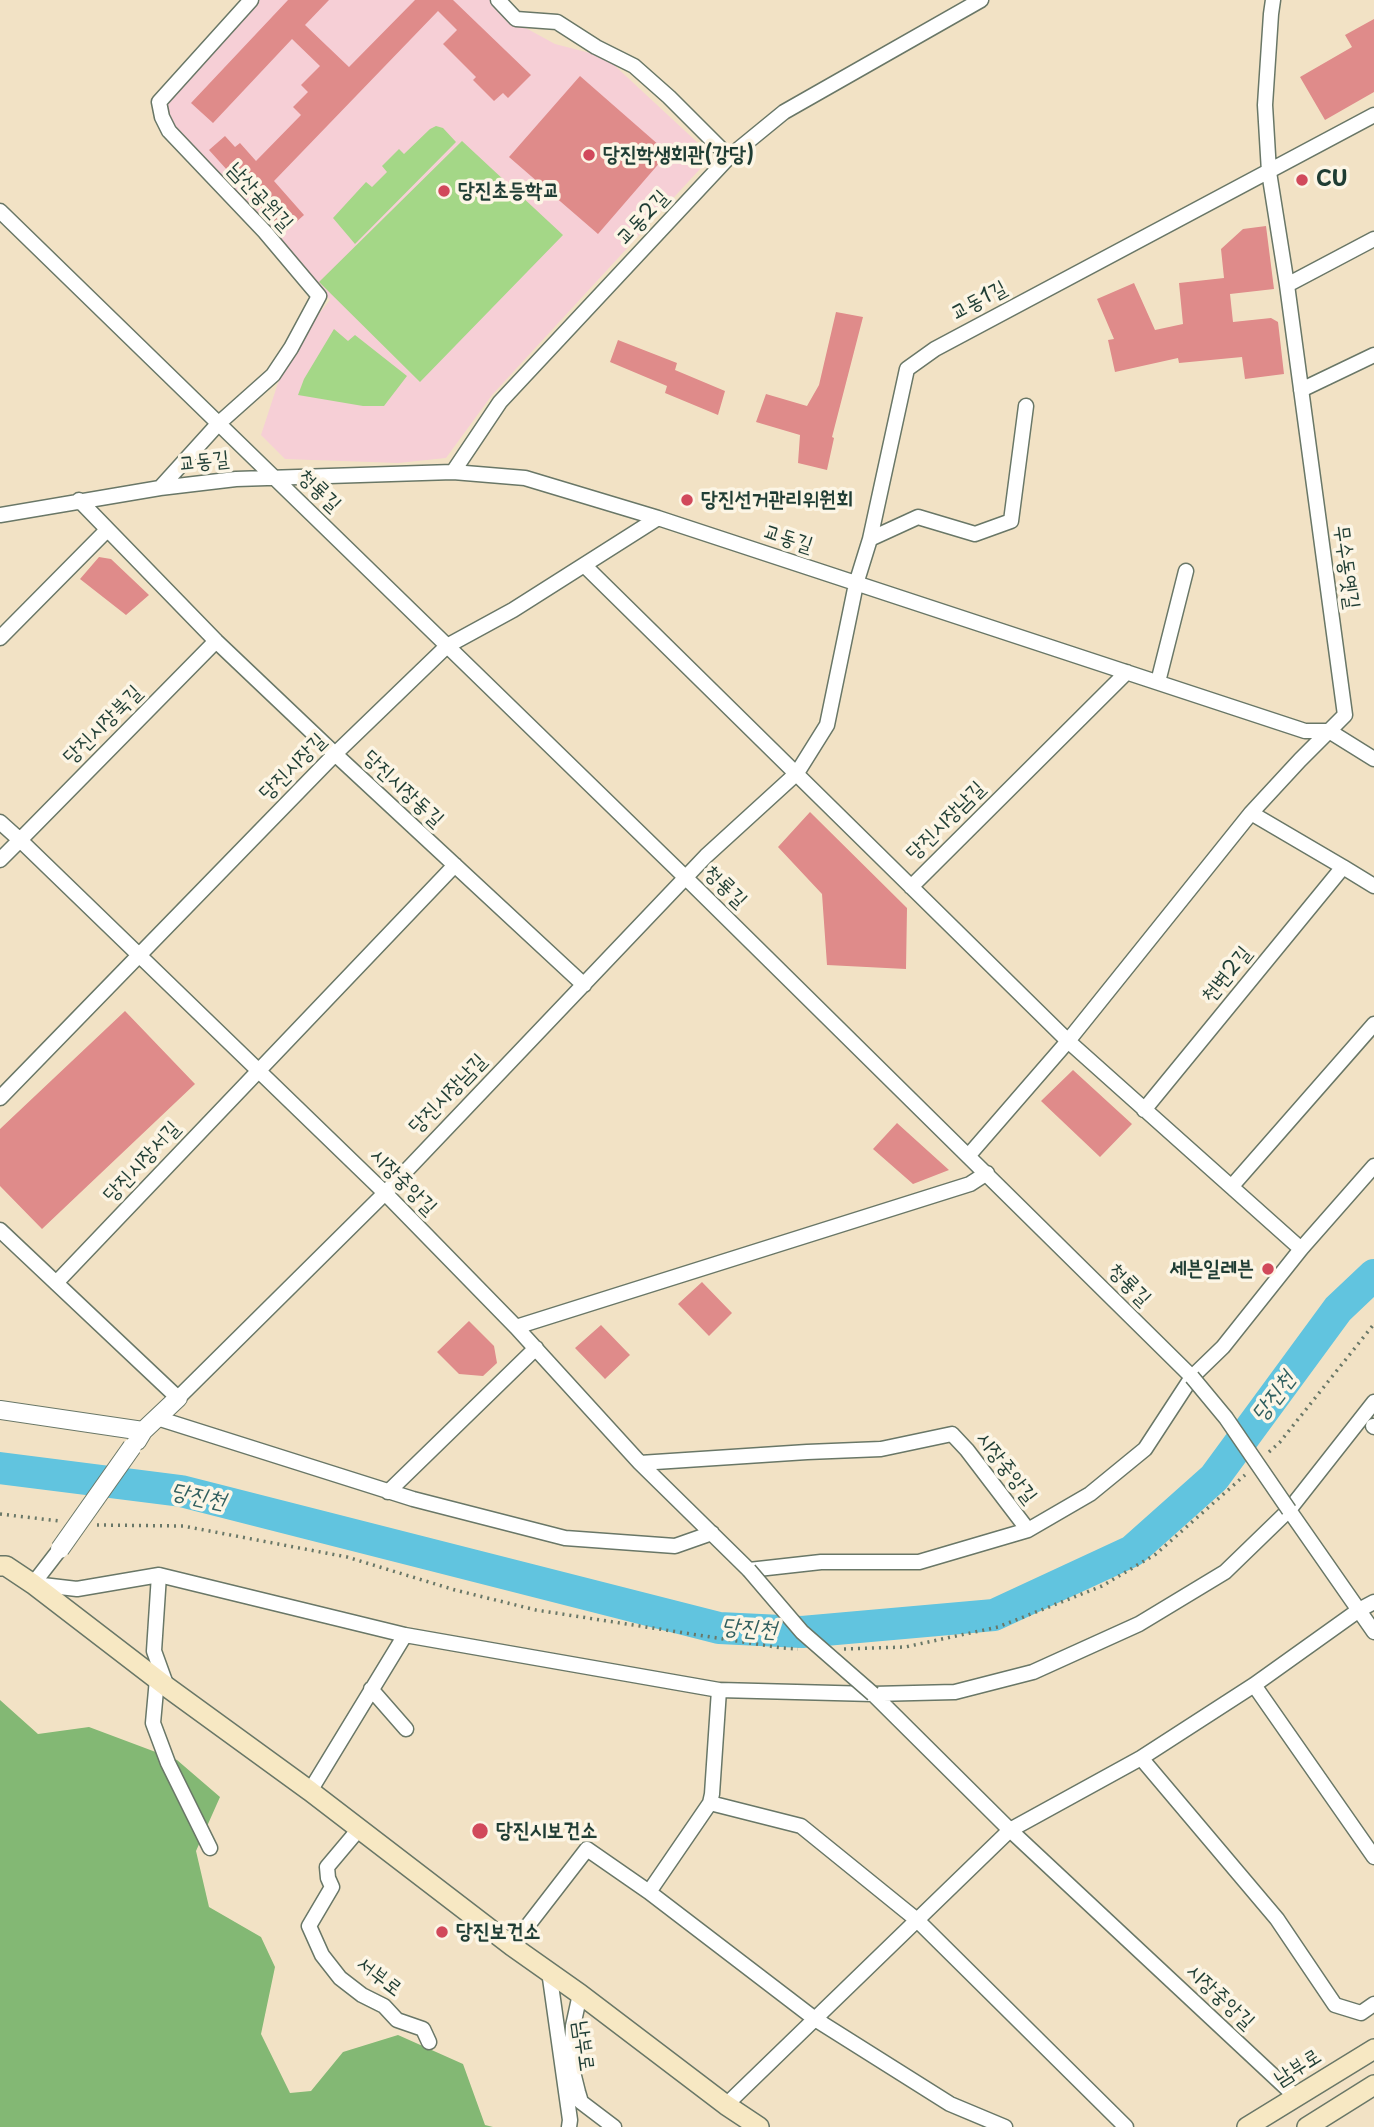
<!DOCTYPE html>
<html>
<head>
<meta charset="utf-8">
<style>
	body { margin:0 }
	canvas { display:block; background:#f2e2c5 }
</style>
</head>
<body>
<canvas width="1374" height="2127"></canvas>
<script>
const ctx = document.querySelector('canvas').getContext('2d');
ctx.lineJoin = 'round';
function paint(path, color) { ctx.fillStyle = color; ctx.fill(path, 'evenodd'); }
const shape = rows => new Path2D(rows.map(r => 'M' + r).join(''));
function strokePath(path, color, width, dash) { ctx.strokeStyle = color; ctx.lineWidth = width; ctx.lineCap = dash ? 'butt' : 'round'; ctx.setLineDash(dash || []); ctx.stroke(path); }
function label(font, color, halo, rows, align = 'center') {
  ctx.font = font + ' "Playpen Sans","Poor Story",sans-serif'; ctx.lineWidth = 7; ctx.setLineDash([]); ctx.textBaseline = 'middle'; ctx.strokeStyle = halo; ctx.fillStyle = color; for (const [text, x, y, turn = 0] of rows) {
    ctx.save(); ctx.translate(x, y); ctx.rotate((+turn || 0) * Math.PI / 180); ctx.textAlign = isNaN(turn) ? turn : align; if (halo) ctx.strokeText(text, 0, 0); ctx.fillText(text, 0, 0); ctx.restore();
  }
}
const built = shape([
	[260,0,492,0,513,21,555,44,594,54,613,64,712,156,492,395,446,458,398,463,285,459,261,435,278,383,318,315,330,300,310,279,305,267,272,231,260,214,174,128,166,115,167,106,171,97]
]);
const green = shape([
	[436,126,443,128,456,142,355,244,333,218,366,182,372,187,387,172,382,166,399,149,404,154,430,129],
	[462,141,563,235,420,382,319,282],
	[334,329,348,341,355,335,407,376,384,406,363,406,298,395,304,379]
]);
const forest = shape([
	[0,1700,38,1734,89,1727,177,1760,220,1797,196,1851,209,1907,261,1937,275,1967,261,2034,290,2093,311,2091,343,2052,398,2035,463,2064,485,2125,493,2127,0,2127]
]);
const river = shape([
	[0,1468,181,1491,719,1628,802,1632,994,1615,1132,1551,1214,1478,1338,1309,1374,1275]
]);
const building = shape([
	[288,0,329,0,305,25,349,67,415,0,453,0,531,75,508,98,503,93,494,101,473,80,476,77,443,44,457,30,438,11,274,181,304,215,284,233,209,150,225,136,235,147,240,143,256,161,301,115,293,107,308,92,301,85,320,66,292,39,213,123,191,103],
	[1374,19,1374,92,1325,120,1300,77,1352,47,1345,35],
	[580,76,668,153,598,234,509,157],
	[1266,226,1274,289,1230,294,1233,322,1271,318,1278,322,1284,374,1245,379,1242,357,1179,363,1178,358,1115,372,1108,340,1114,339,1097,299,1134,283,1155,330,1183,324,1179,283,1224,278,1221,249,1243,229],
	[836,312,863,317,832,437,834,438,827,470,798,463,800,435,756,422,766,394,807,406,819,385],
	[618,340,677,363,675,370,725,391,718,415,665,393,667,386,610,362],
	[99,557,111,559,149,595,126,615,80,579],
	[810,812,907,908,906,969,827,965,822,894,778,847],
	[125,1011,195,1084,42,1229,0,1186,0,1129],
	[1073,1070,1132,1124,1100,1157,1041,1101],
	[897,1123,949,1170,913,1184,873,1149],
	[702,1282,732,1313,709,1336,678,1304],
	[469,1321,494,1346,497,1363,483,1376,459,1374,437,1352],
	[601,1325,630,1355,605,1379,575,1348]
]);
const path = shape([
	[1269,1452,1280,1442,1374,1324],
	[0,1514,59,1521],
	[97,1525,183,1526,347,1557,455,1590,536,1610,782,1648,798,1649],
	[844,1649,905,1647,998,1627,1102,1586,1156,1554,1245,1475]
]);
const minor = shape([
	[498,0,516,19,557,22,596,47,634,66,669,97,729,157],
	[0,211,686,878,1192,1377],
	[1287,285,1374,239],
	[1301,390,1374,355],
	[453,472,500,402,729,157,784,112,981,0],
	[160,488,218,424,273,375,291,348,319,296,265,232,169,131,162,117,159,102,251,0],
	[79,500,216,641,335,754,584,985],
	[0,515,160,488,236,479,453,472,525,478,658,518,1305,731,1329,731,1374,759],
	[870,539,918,517,975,534,1011,521,1026,406],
	[585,566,1068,1041,1301,1249],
	[0,638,107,530],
	[216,641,20,840,385,1193,516,1327],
	[1158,682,1186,571],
	[0,822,20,840,0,860],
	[1343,867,1374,886],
	[911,887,1127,672],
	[0,1098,335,754,447,646,513,610,658,518],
	[1144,1110,1343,867,1251,813],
	[969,1155,1068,1041,1251,813,1300,760,1345,715,1287,285,1269,172,1265,105,1271,14,1273,0],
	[1232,1186,1374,1024],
	[0,1230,178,1398,385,1193,706,856,797,773,827,725,856,584,870,539,907,369,935,349,1374,115],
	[56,1283,455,865],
	[157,1418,413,1499,565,1538,675,1546,712,1533],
	[1373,1426,1374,1427],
	[640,1463,516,1327,970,1184,987,1173],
	[388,1492,536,1348],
	[1289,1510,1374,1632],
	[1028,1530,967,1450,952,1434,881,1449,807,1452,640,1463,749,1570,821,1562,919,1562,1028,1530,1090,1494,1145,1449,1192,1377,1223,1347,1301,1249,1374,1166],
	[159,1575,405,1635],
	[33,1584,60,1549],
	[34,1584,77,1589,159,1575,154,1651,167,1687],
	[157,1679,153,1723,168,1763,210,1848],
	[1254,1685,1374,1857],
	[371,1689,406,1729],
	[719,1690,873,1694,1010,1830,1296,2097],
	[873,1694,955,1692,1033,1672,1139,1624,1225,1572,1289,1510,1374,1402],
	[1141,1758,1277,1919,1335,2005,1361,2013,1374,2004],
	[310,1791,405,1635,719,1690,712,1794,710,1803,649,1892,587,1849,512,1946],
	[710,1803,801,1826,917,1920,1126,2127],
	[359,1829,327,1867,328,1878,332,1887,309,1926,322,1955,340,1978,362,1995,384,2006,397,2020,423,2029,429,2042],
	[649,1892,815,2019,950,2104,1005,2127],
	[549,1971,570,2120,569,2127],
	[580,1994,573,2026,571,2064,578,2092,581,2102,614,2127],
	[726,2105,1010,1830,1141,1758,1254,1685,1359,1610,1374,1602]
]);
const tertiary = shape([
	[0,1410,143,1431],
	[137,1441,143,1431,178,1398]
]);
const secondary = shape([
	[0,1566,6,1566,33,1584,167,1687,310,1791,512,1946,580,1994,726,2105,759,2127],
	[1247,2127,1374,2049],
	[1307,2127,1374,2085]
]);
const minorBridge = shape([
	[1192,1377,1226,1418,1289,1510],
	[749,1570,802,1632,873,1694]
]);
const tertiaryBridge = shape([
	[60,1549,132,1447]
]);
const markers = [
	[589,155,7,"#d1495b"],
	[1302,180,7,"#d1495b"],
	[444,191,7,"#d1495b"],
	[687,500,7,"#d1495b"],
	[1268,1269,7,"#d1495b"],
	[480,1831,9,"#d1495b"],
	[442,1932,7,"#d1495b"]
];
const poiNames = [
	["당진학생회관(강당)",603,155],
	["CU",1316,180],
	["당진초등학교",458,191],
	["당진선거관리위원회",701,500],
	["세븐일레븐",1254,1269,"right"],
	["당진시보건소",496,1831],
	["당진보건소",456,1932]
];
const streetNames = [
	["남산공원길",260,197,47],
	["교동2길",643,218,-47],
	["교동1길",979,301,-28],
	["교동길",204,462,-6],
	["청룡길",319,491,44],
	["교동길",788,539,18],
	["무수동옛길",1346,567,82],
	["당진시장북길",103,725,-45],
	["당진시장길",293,767,-45],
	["당진시장동길",403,789,43],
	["당진시장남길",946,821,-45],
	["청룡길",725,887,44],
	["천변2길",1227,975,-51],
	["당진시장남길",448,1094,-46],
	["당진시장서길",142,1162,-47],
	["시장중앙길",403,1182,45],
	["청룡길",1129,1285,45],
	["시장중앙길",1006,1468,52],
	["서부로",379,1977,37],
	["시장중앙길",1220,1997,43],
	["남부로",583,2046,82],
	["남부로",1298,2068,-32]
];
const waterNames = [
	["당진천",1274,1397,-53],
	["당진천",198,1497,12],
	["당진천",749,1629,4]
];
paint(built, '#f6cfd6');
paint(green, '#a4d787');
paint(forest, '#83b874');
strokePath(river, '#61c4df', 32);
paint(building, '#df8b8a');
strokePath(minor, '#697767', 17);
strokePath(tertiary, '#697767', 20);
strokePath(secondary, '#697767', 22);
strokePath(path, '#697767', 3.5, [2, 5]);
strokePath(minor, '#fff', 14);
strokePath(tertiary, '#fff', 18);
strokePath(secondary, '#f7e8c3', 19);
strokePath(minorBridge, '#697767', 17, []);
strokePath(tertiaryBridge, '#697767', 20, []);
strokePath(minorBridge, '#fff', 14);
strokePath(tertiaryBridge, '#fff', 18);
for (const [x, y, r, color] of markers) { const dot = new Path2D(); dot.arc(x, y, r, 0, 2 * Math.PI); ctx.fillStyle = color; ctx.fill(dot); strokePath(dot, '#fcf5e5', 2.5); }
label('bold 21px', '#1f3d34', '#fcf5e5', poiNames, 'left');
label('21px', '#1f3d34', '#fcf5e5', streetNames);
label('italic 23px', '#305f5f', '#fcf5e5', waterNames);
</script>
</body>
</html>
